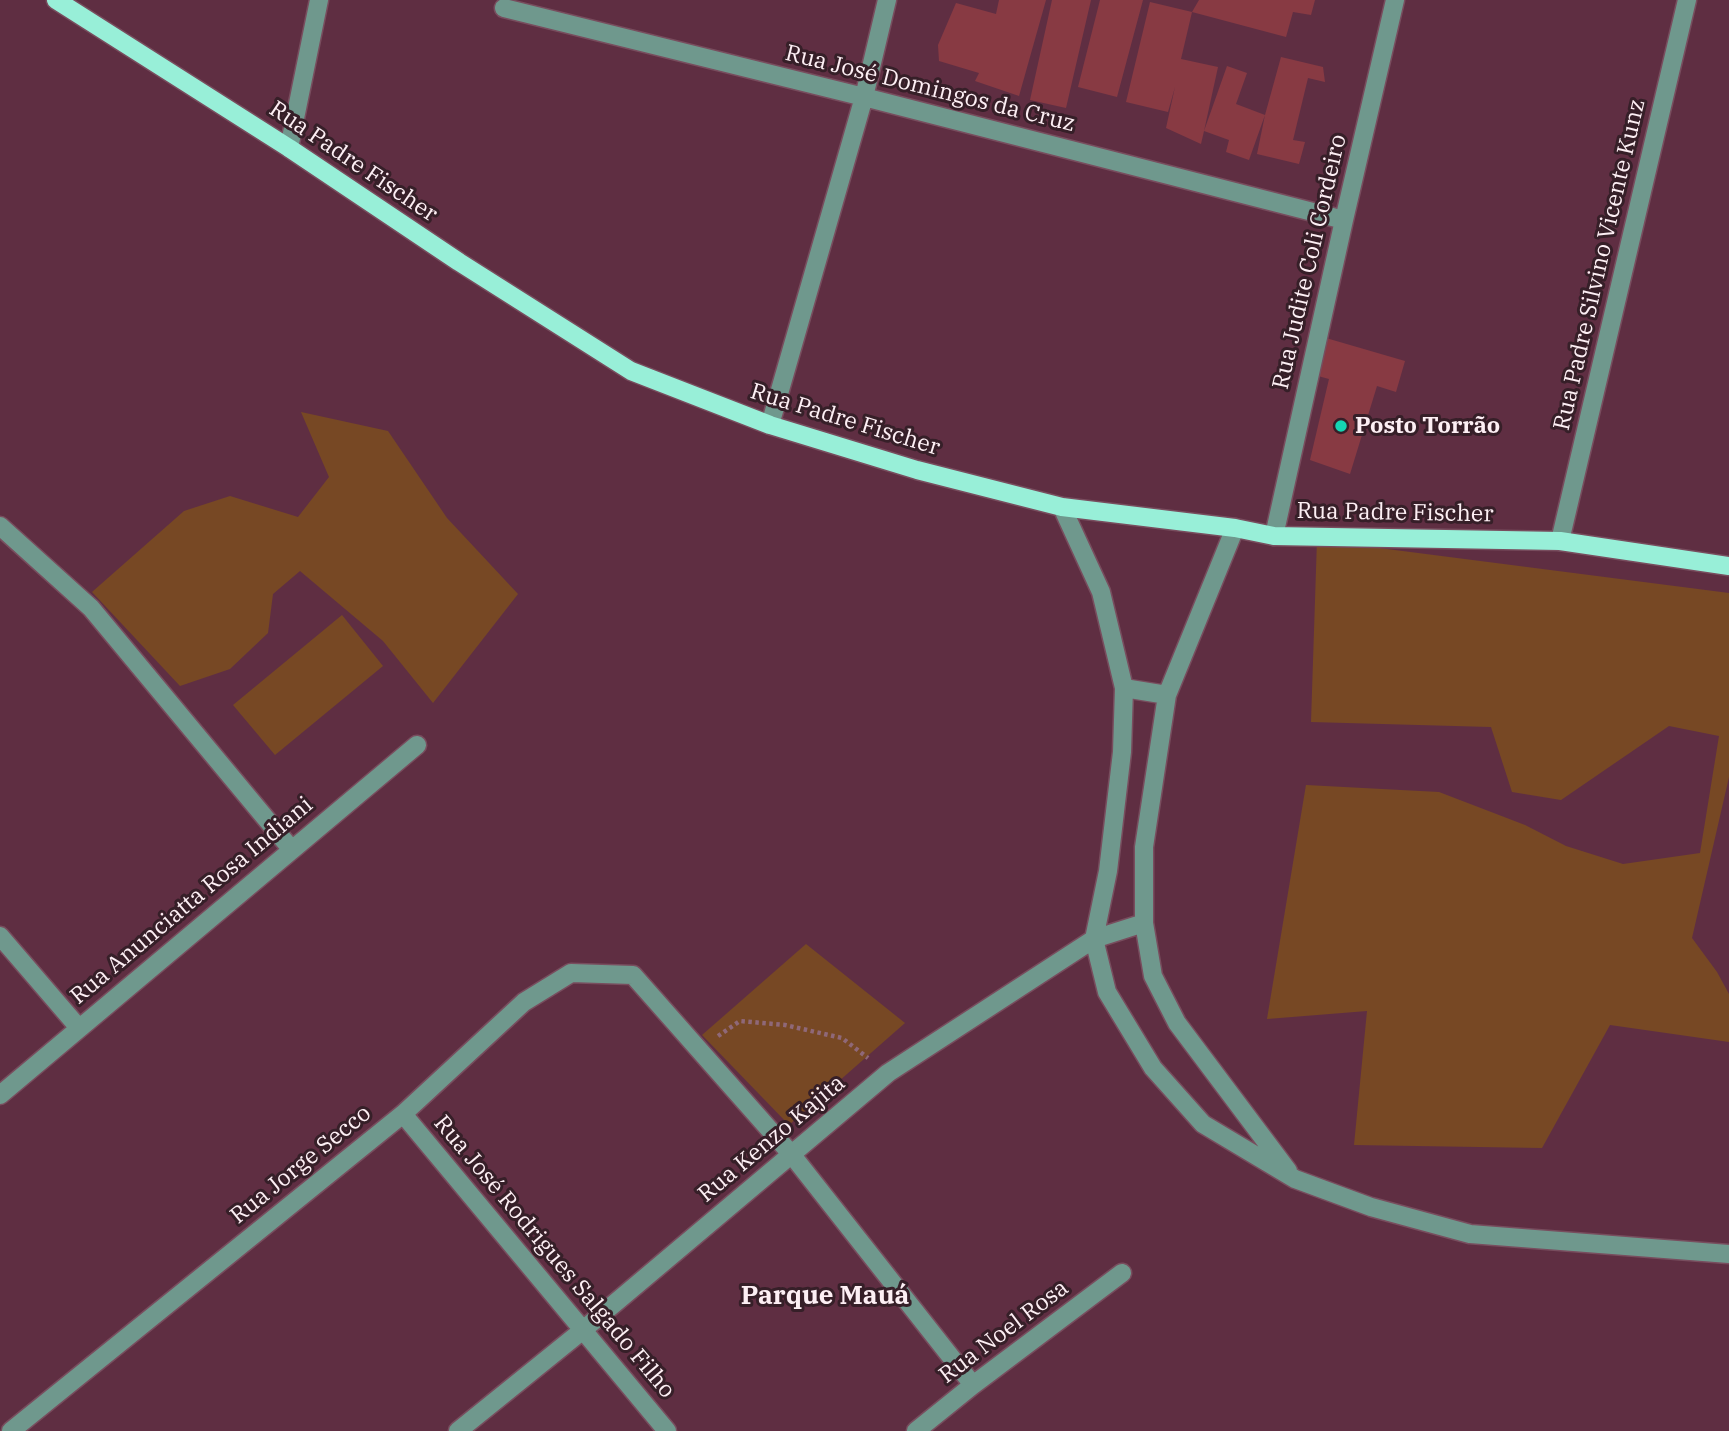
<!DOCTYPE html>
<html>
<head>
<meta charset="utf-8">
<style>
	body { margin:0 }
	canvas { display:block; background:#5f2e42 }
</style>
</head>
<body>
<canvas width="1729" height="1431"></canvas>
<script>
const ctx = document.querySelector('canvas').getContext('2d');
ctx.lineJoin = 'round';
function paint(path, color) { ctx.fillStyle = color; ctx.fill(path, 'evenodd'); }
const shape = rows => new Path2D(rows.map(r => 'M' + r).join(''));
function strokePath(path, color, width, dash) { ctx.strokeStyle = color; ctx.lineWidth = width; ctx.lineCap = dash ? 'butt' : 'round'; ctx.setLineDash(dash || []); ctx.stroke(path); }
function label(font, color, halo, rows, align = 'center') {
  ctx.font = font + ' "IBM Plex Serif",serif'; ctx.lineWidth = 6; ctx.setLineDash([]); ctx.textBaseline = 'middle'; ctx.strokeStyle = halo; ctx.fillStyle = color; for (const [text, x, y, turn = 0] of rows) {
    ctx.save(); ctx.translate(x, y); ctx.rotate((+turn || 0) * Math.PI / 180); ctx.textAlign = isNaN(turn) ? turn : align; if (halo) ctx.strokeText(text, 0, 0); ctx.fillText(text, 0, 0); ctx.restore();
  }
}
const green = shape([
	[301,412,388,431,447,518,518,594,433,703,383,641,300,571,273,594,268,633,230,669,180,686,92,592,184,511,230,496,298,517,329,477],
	[1317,540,1729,593,1729,777,1692,938,1717,972,1729,994,1729,1042,1610,1025,1542,1148,1354,1145,1367,1011,1267,1019,1306,785,1439,792,1525,825,1566,846,1623,864,1700,853,1719,736,1669,726,1561,800,1512,792,1491,727,1311,722],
	[342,615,383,666,275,755,233,705],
	[806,944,905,1023,789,1125,702,1035]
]);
const building = shape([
	[999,0,1046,0,1019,96,975,81,979,73,939,61,938,45,956,3,996,14],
	[1052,0,1091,0,1066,108,1030,100],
	[1100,0,1143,0,1117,97,1078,87],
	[1199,0,1315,0,1311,15,1293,12,1286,37,1192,12],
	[1150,2,1192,12,1181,59,1218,67,1204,131,1227,66,1247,73,1236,104,1265,115,1249,160,1226,152,1229,140,1204,131,1201,144,1166,128,1175,87,1168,112,1126,102],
	[1281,57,1323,67,1325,82,1308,78,1293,140,1305,142,1299,164,1257,154,1265,115],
	[1326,338,1405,361,1396,392,1377,386,1350,474,1310,460,1329,379,1318,376]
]);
const path = shape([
	[718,1036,740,1021,785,1025,842,1038,868,1058]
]);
const minor = shape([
	[504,8,864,97,1344,220],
	[289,148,319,0],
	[770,425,864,97,887,0],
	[1062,507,1101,592,1124,688,1122,752,1108,871,1094,939,1107,992,1153,1068,1203,1124,1295,1179,1371,1207,1470,1234,1729,1254],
	[0,526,91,608,292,850],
	[1235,528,1167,695,1144,847,1144,923,1153,976,1177,1023,1288,1171],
	[1274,536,1344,220,1395,0],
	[1560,541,1687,0],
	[1124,688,1167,695],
	[0,936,79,1028],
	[0,1095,417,745],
	[403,1114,667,1431],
	[11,1431,403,1114,524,1002,571,973,633,975,792,1155,973,1385],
	[458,1431,583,1330,888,1073,1094,939,1144,923],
	[916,1431,973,1385,1122,1273]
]);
const major = shape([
	[56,0,289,148,459,262,631,371,770,425,917,470,1062,507,1235,528,1274,536,1560,541,1729,566]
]);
const markers = [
	[1341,426,7,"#15d5b3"]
];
const streetNames = [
	["Rua José Domingos da Cruz",930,89,14],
	["Rua Padre Fischer",353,162,34],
	["Rua Judite Coli Cordeiro",1310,262,-77],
	["Rua Padre Silvino Vicente Kunz",1600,265,-77],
	["Rua Padre Fischer",845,420,17],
	["Rua Padre Fischer",1395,513,1],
	["Rua Anunciatta Rosa Indiani",192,901,-40],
	["Rua Kenzo Kajita",772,1139,-40],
	["Rua Jorge Secco",301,1165,-39],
	["Rua José Rodrigues Salgado Filho",554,1257,50],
	["Rua Noel Rosa",1004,1332,-37]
];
const poiNames = [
	["Posto Torrão",1355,426]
];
const quarterNames = [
	["Parque Mauá",825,1296]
];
paint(green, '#774824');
paint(building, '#883a43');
strokePath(minor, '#784d5e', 21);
strokePath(major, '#784d5e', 21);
strokePath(path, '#8f6878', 4.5, [3.5, 3.5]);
strokePath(minor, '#6f988d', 18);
strokePath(major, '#98efd8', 18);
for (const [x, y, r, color] of markers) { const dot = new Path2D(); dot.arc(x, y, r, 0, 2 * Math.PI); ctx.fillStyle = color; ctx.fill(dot); strokePath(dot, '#361f28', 2.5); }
label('23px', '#fdeff4', '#361f28', streetNames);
label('bold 23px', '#fdeff4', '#361f28', poiNames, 'left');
label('bold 26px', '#fdeff4', '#361f28', quarterNames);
</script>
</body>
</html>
